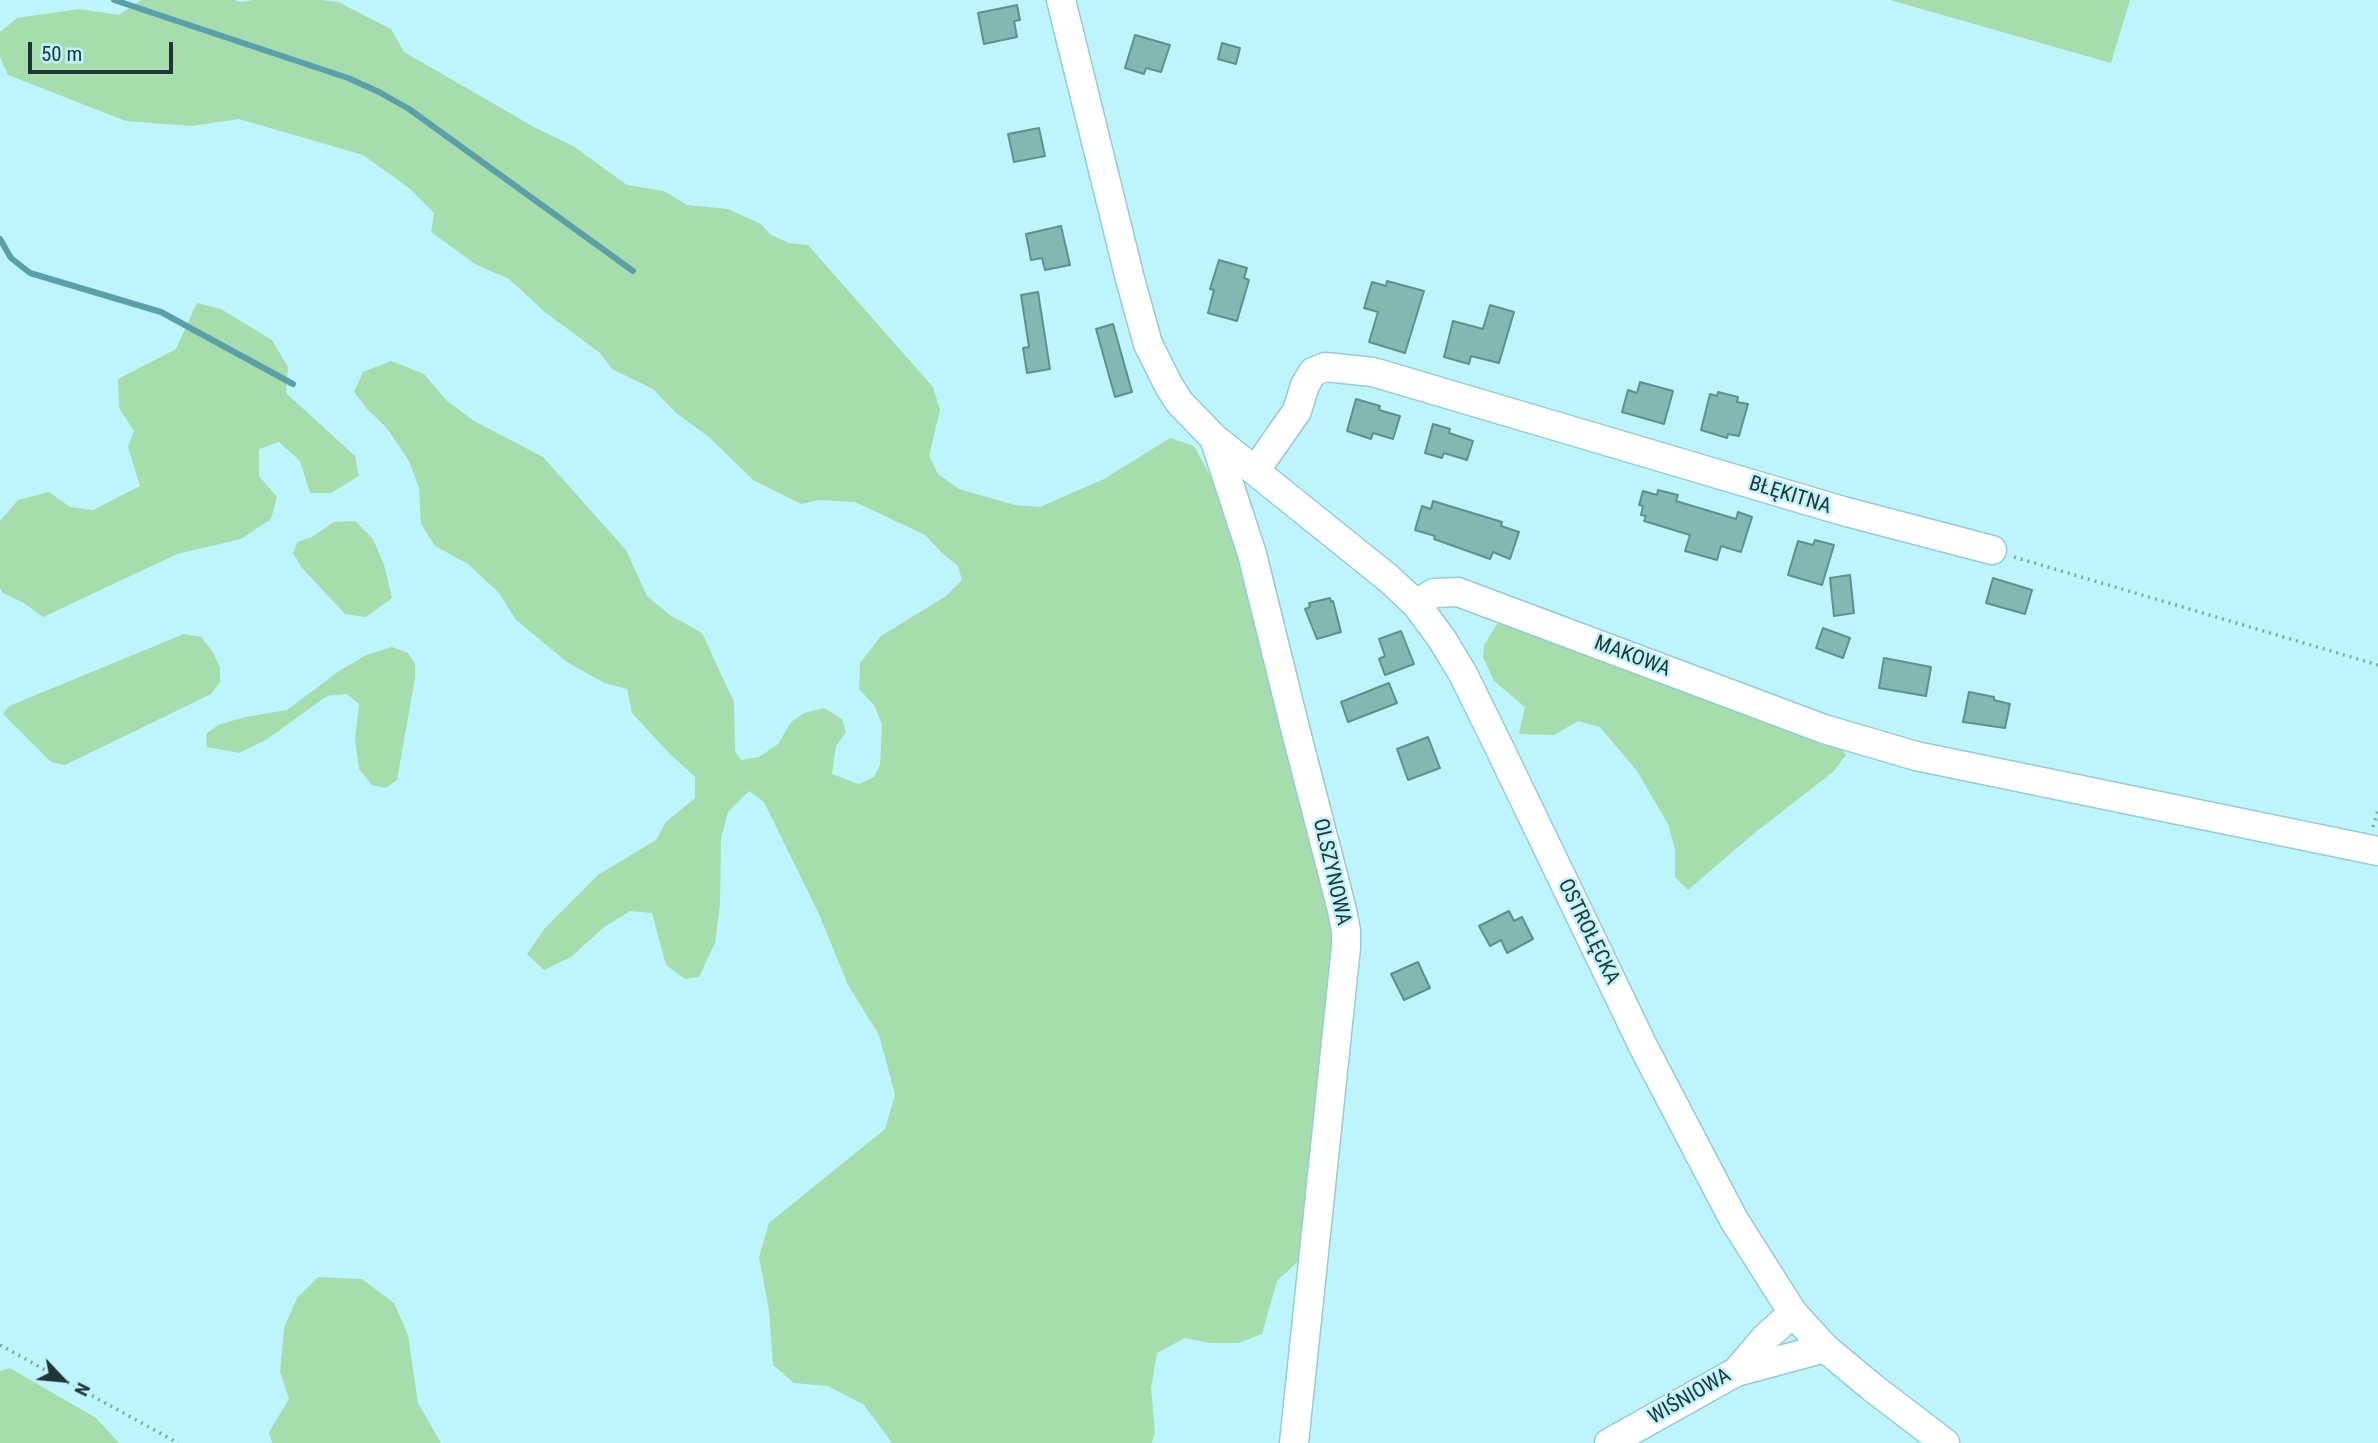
<!DOCTYPE html>
<html>
<head>
<meta charset="utf-8">
<style>
	body { margin:0 }
	#map { position:relative; width:2378px; height:1443px; overflow:hidden; background:#bef5fd; font-family:"Roboto Condensed",sans-serif }
	canvas { display:block }
	.north { position:absolute; left:28px; top:1345px; width:70px; height:70px; -webkit-text-stroke:5px #bef5fd; paint-order:stroke; rotate:116deg; font-size:19px; font-weight:700; line-height:28px; text-align:center; color:#1f3538 }
	.north::after { content:''; display:block; margin:auto; width:24px; height:32px; background:#1f3538; clip-path:polygon(50% 0,100% 100%,50% 72%,0 100%) }
	.scale { position:absolute; left:28px; top:42px; width:145px; height:32px; box-sizing:border-box; border:4px solid #1f3538; border-top:0; padding-left:9px; font-size:21px; line-height:24px; white-space:nowrap; color:#1f3538; -webkit-text-stroke:5px #bef5fd; paint-order:stroke }
</style>
</head>
<body>
<div id="map">
<canvas width="2378" height="1443"></canvas>
<div class="north">N</div>
<div class="scale">50 m</div>
</div>
<script>
const ctx = document.querySelector('canvas').getContext('2d');
ctx.lineJoin = 'round';
function paint(path, color) { ctx.fillStyle = color; ctx.fill(path, 'evenodd'); }
const shape = rows => new Path2D(rows.map(r => 'M' + r).join(''));
function strokePath(path, color, width, dash) { ctx.strokeStyle = color; ctx.lineWidth = width; ctx.lineCap = dash ? 'butt' : 'round'; ctx.setLineDash(dash || []); ctx.stroke(path); }
function label(font, color, halo, rows, align = 'center') {
  ctx.font = font + ' "Roboto Condensed",sans-serif'; ctx.lineWidth = 5; ctx.setLineDash([]); ctx.textBaseline = 'middle'; ctx.strokeStyle = halo; ctx.fillStyle = color; for (const [text, x, y, turn = 0] of rows) {
    ctx.save(); ctx.translate(x, y); ctx.rotate((+turn || 0) * Math.PI / 180); ctx.textAlign = isNaN(turn) ? turn : align; if (halo) ctx.strokeText(text, 0, 0); ctx.fillText(text, 0, 0); ctx.restore();
  }
}
const green = shape([
	[141,0,234,0,241,2,253,0,321,0,338,2,391,29,404,52,534,127,573,146,627,185,664,191,687,205,728,209,761,224,771,235,789,243,808,245,933,387,940,410,929,456,938,474,959,489,1015,505,1040,507,1104,479,1170,438,1194,446,1224,501,1337,910,1306,1254,1277,1281,1262,1334,1238,1343,1210,1343,1185,1338,1157,1353,1151,1388,1155,1432,1152,1443,892,1443,864,1405,828,1386,794,1383,773,1365,769,1310,759,1257,769,1223,885,1129,895,1095,879,1035,848,985,819,914,764,802,749,791,728,812,721,838,720,905,715,943,699,977,685,979,666,965,652,913,630,911,603,928,571,957,544,970,527,954,545,928,598,875,656,840,666,822,695,798,695,777,669,753,632,713,627,689,604,683,567,662,516,620,499,593,468,564,435,546,421,524,419,488,409,461,386,427,368,410,354,392,363,372,391,361,424,374,447,401,474,421,543,457,626,550,647,596,670,615,702,633,734,702,735,751,741,760,759,757,778,744,791,722,804,713,824,708,842,719,846,732,836,746,832,774,859,784,874,777,880,765,882,725,874,705,859,689,860,663,881,636,946,596,962,580,958,566,943,554,925,535,855,502,819,500,801,504,753,480,709,437,676,413,653,389,612,369,600,353,545,312,509,279,475,264,431,232,434,213,409,188,363,155,239,119,192,126,126,121,8,75,0,57,0,32,17,18,79,9,119,15],
	[1890,0,2130,0,2111,63],
	[197,303,221,309,272,340,288,367,286,393,355,456,359,476,331,493,310,493,300,461,279,442,259,449,259,476,277,497,271,519,241,539,177,554,43,617,24,603,3,593,0,588,0,521,18,500,49,492,70,507,93,510,140,486,128,447,134,431,119,408,118,379,176,349],
	[355,521,373,539,384,565,392,598,366,617,345,614,302,568,293,553,297,542,312,537,334,522],
	[1499,621,1836,743,1846,755,1833,772,1752,835,1688,890,1675,877,1675,849,1668,824,1637,771,1600,727,1578,721,1554,735,1519,734,1525,707,1494,681,1483,657,1484,645],
	[184,634,201,637,213,652,220,668,220,682,211,694,65,765,51,762,3,714,9,706],
	[392,647,408,653,415,664,415,678,397,780,386,788,372,785,359,769,355,739,359,704,347,694,327,696,266,740,239,753,207,747,206,734,218,725,245,717,287,710,339,671,366,655],
	[318,1277,362,1279,394,1303,408,1335,418,1403,441,1443,272,1443,269,1432,289,1399,280,1372,284,1328,297,1298],
	[10,1368,96,1418,119,1443,0,1443,0,1371]
]);
const stream = shape([
	[114,0,348,78,379,92,409,109,633,271],
	[0,239,11,258,30,273,161,312,293,384]
]);
const building = shape([
	[1017,5,1020,20,1014,21,1017,37,984,44,978,13,1017,5],
	[1135,35,1170,45,1161,72,1146,68,1144,74,1125,68,1135,35],
	[1222,43,1240,48,1236,64,1218,59,1222,43],
	[1039,128,1045,156,1014,162,1008,134,1039,128],
	[1061,226,1070,265,1045,270,1042,258,1031,260,1026,234,1061,226],
	[1219,260,1247,268,1244,278,1249,280,1237,321,1208,313,1214,290,1210,289,1219,260],
	[1387,281,1424,291,1405,353,1369,342,1378,312,1364,308,1372,282,1386,286,1387,281],
	[1038,292,1050,369,1027,373,1023,348,1029,347,1021,295,1038,292],
	[1490,305,1514,312,1499,363,1471,356,1469,364,1444,357,1453,321,1483,329,1490,305],
	[1113,324,1132,392,1115,397,1096,329,1113,324],
	[1640,382,1673,391,1664,424,1622,412,1628,390,1637,393,1640,382],
	[1718,392,1738,397,1737,402,1748,404,1739,436,1728,434,1727,438,1701,430,1710,394,1717,396,1718,392],
	[1356,399,1380,406,1379,410,1400,416,1393,439,1373,433,1371,439,1347,431,1356,399],
	[1433,424,1450,429,1449,433,1473,441,1467,460,1444,453,1442,458,1425,453,1433,424],
	[1658,490,1678,495,1676,501,1736,519,1738,512,1752,517,1741,552,1721,546,1717,560,1685,551,1690,535,1644,521,1646,516,1641,515,1643,506,1639,505,1643,491,1657,495,1658,490],
	[1433,501,1502,522,1501,526,1519,532,1510,559,1493,552,1490,559,1434,539,1435,536,1415,530,1422,506,1431,509,1433,501],
	[1815,540,1834,545,1822,585,1788,575,1798,541,1813,545,1815,540],
	[1850,575,1854,613,1834,616,1830,578,1850,575],
	[1993,578,2032,590,2025,614,1986,603,1993,578],
	[1330,598,1331,602,1333,601,1341,632,1317,639,1305,609,1310,607,1309,603,1330,598],
	[1823,628,1850,638,1843,658,1816,648,1823,628],
	[1401,631,1414,664,1385,675,1379,659,1385,656,1379,639,1401,631],
	[1884,658,1931,667,1926,696,1879,688,1884,658],
	[1389,683,1397,703,1348,722,1341,702,1389,683],
	[1969,692,1994,697,1994,700,2010,704,2005,728,1963,722,1969,692],
	[1428,737,1440,768,1408,780,1397,749,1428,737],
	[1509,911,1514,921,1522,917,1533,939,1507,953,1501,940,1490,946,1479,926,1509,911],
	[1418,962,1430,988,1404,1000,1391,974,1418,962]
]);
const path = shape([
	[2014,557,2378,665],
	[2373,827,2378,810],
	[0,1345,178,1443]
]);
const minor = shape([
	[1061,0,1130,279,1148,344,1169,386,1180,403,1214,438,1388,578,1416,604,1442,639,1463,674,1498,745,1644,1048,1734,1220,1793,1313,1825,1348,1873,1388,1945,1443],
	[1214,438,1252,554,1295,728,1342,910,1346,931,1346,947,1294,1443],
	[1255,471,1297,411,1305,385,1313,372,1325,367,1373,372,1843,511,1992,550],
	[1416,604,1434,593,1458,592,1824,729,1916,756,2378,851],
	[1736,1372,1825,1348],
	[1609,1443,1736,1372,1765,1338,1793,1313]
]);
const streetNames = [
	["BŁĘKITNA",1790,496,17],
	["MAKOWA",1632,657,21],
	["OLSZYNOWA",1331,872,77],
	["OSTROŁĘCKA",1588,932,64],
	["WIŚNIOWA",1690,1397,-30]
];
paint(green, '#a6ddad');
strokePath(stream, '#5b9fa9', 6);
paint(building, '#83b8b2');
strokePath(building, '#5d918c', 2);
strokePath(minor, '#96cbd3', 31);
strokePath(path, '#7ea8ae', 3.5, [2, 5]);
strokePath(minor, '#fff', 28);
label('21px', '#1f3538', '#bef5fd', streetNames);
</script>
</body>
</html>
